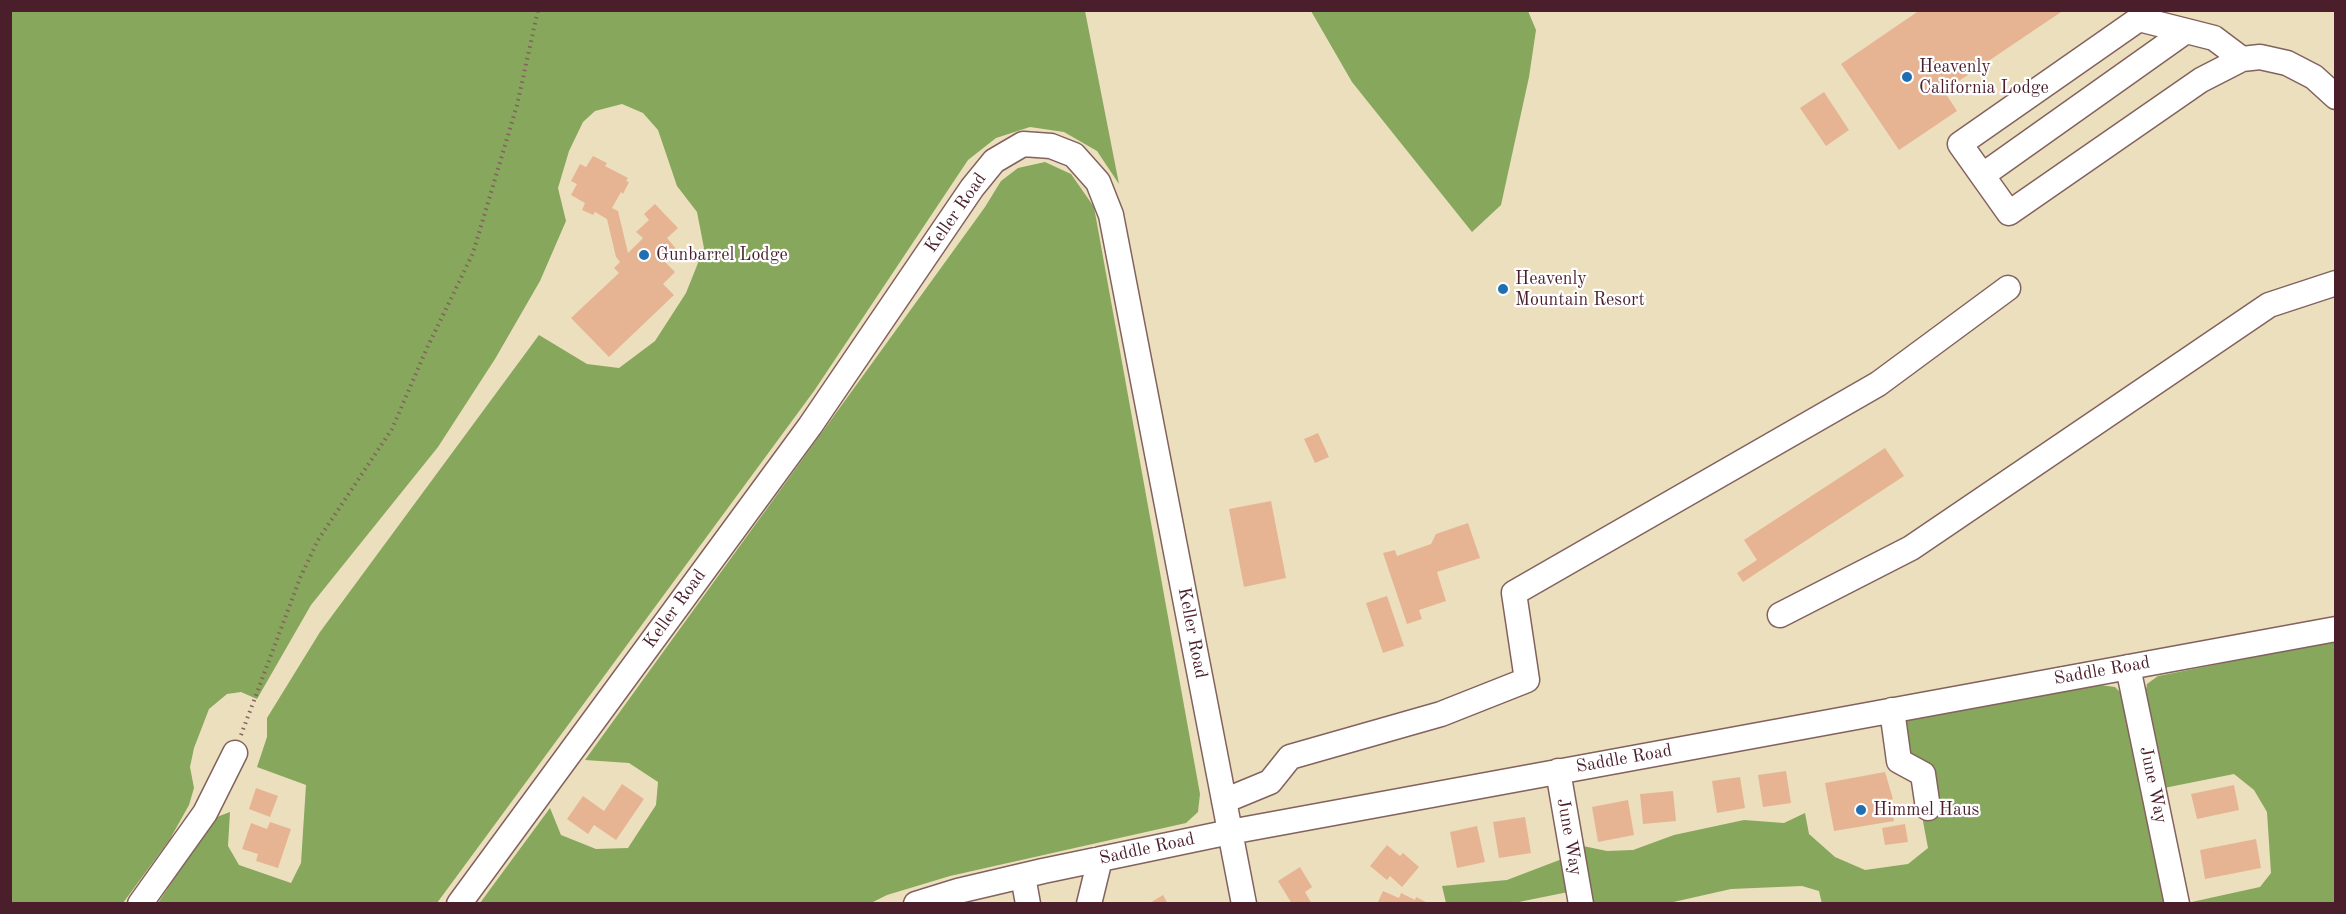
<!DOCTYPE html>
<html>
<head>
<meta charset="utf-8">
<style>
	body { margin:0 }
	#map { position:relative; width:2346px; height:914px; overflow:hidden; background:#ecdfbd; font-family:"Old Standard TT",serif }
	canvas { display:block }
	.frame { position:absolute; inset:0; border:12px solid #4a1f2b; pointer-events:none }
</style>
</head>
<body>
<div id="map">
<canvas width="2346" height="914"></canvas>
<div class="frame"></div>
</div>
<script>
const ctx = document.querySelector('canvas').getContext('2d');
ctx.lineJoin = 'round';
function paint(path, color) { ctx.fillStyle = color; ctx.fill(path, 'evenodd'); }
const shape = rows => new Path2D(rows.map(r => 'M' + r).join(''));
function strokePath(path, color, width, dash) { ctx.strokeStyle = color; ctx.lineWidth = width; ctx.lineCap = dash ? 'butt' : 'round'; ctx.setLineDash(dash || []); ctx.stroke(path); }
function label(font, color, halo, rows, align = 'center') {
  ctx.font = font + ' "Old Standard TT",serif'; ctx.lineWidth = 4.5; ctx.setLineDash([]); ctx.textBaseline = 'middle'; ctx.strokeStyle = halo; ctx.fillStyle = color; for (const [text, x, y, turn = 0] of rows) {
    ctx.save(); ctx.translate(x, y); ctx.rotate((+turn || 0) * Math.PI / 180); ctx.textAlign = isNaN(turn) ? turn : align; if (halo) ctx.strokeText(text, 0, 0); ctx.fillText(text, 0, 0); ctx.restore();
  }
}
const forest = shape([
	[10,11,1085,11,1119,184,1097,151,1064,132,1030,127,996,138,968,160,814,391,437,903,158,903,214,818,230,812,228,846,239,865,291,883,301,863,306,785,257,767,267,737,267,718,320,632,539,335,587,364,619,368,655,341,686,293,704,248,697,212,677,186,658,130,643,113,622,104,595,111,583,122,569,151,558,188,566,221,540,281,495,359,438,447,311,605,257,699,241,692,227,694,209,709,194,748,190,767,194,788,189,805,170,839,123,903,11,903],
	[1311,11,1528,11,1536,30,1529,77,1501,205,1472,232,1352,82],
	[1045,162,1071,174,1094,207,1200,794,1198,812,1186,823,950,876,887,895,871,903,480,903,550,808,561,835,596,849,628,848,656,805,658,782,629,763,585,760,985,207,1001,181,1018,168],
	[2335,641,2335,903,2187,903,2260,887,2271,873,2267,812,2254,790,2234,774,2164,788,2145,695,2147,684,2158,676],
	[2100,685,2115,687,2124,696,2165,904,1822,904,1819,891,1802,886,1731,889,1669,903,1588,903,1578,845,1607,851,1633,850,1674,835,1744,820,1784,823,1805,813,1809,834,1835,857,1865,870,1908,864,1928,848,1904,720],
	[1562,859,1568,892,1514,903,1446,903,1442,886,1507,880]
]);
const building = shape([
	[1920,10,2064,10,1944,91,1957,111,1899,150,1841,64],
	[1824,92,1849,130,1826,146,1800,108],
	[593,156,607,163,605,166,628,178,626,181,629,182,623,194,621,192,612,208,618,211,628,253,643,238,636,232,649,220,644,214,655,204,678,228,667,238,677,250,665,262,675,272,663,284,674,295,609,357,571,318,619,273,614,268,620,262,616,257,607,219,595,212,593,215,582,210,585,203,571,195,577,184,571,181,580,164,586,167],
	[1318,433,1329,457,1315,463,1304,439],
	[1885,448,1904,476,1743,582,1737,573,1757,560,1744,540],
	[1271,501,1286,578,1244,587,1229,509],
	[1468,523,1480,558,1437,572,1446,601,1419,610,1422,619,1407,624,1383,553,1395,550,1397,556,1431,544,1436,534],
	[1387,596,1404,646,1383,653,1366,603],
	[1786,771,1791,803,1763,807,1758,775],
	[1885,772,1893,799,1890,800,1894,821,1834,831,1825,783],
	[1740,777,1745,808,1717,813,1712,781],
	[622,784,644,799,616,840,594,825,588,834,567,819,583,796,604,811],
	[2234,785,2239,810,2197,819,2191,794],
	[256,788,278,796,270,817,249,809],
	[1673,791,1676,821,1643,824,1640,794],
	[1628,800,1634,835,1598,842,1592,807],
	[1525,817,1531,853,1499,858,1493,822],
	[270,822,291,829,278,868,256,861,258,854,242,849,251,823,267,829],
	[1905,824,1908,842,1885,845,1882,828],
	[1477,826,1485,862,1457,868,1450,832],
	[2256,839,2261,868,2205,879,2200,850],
	[1387,845,1400,856,1403,853,1419,867,1402,887,1390,876,1387,880,1370,866],
	[1300,867,1312,887,1305,892,1312,904,1292,904,1278,881],
	[1383,891,1399,898,1401,893,1415,900,1416,897,1430,904,1377,904],
	[1163,895,1168,904,1148,904]
]);
const path = shape([
	[241,735,300,578,318,540,392,429,427,348,473,253,517,105,538,10]
]);
const minor = shape([
	[2242,59,2214,38,2139,19,1960,144,2009,213,2201,80,2242,59,2260,57,2287,63,2314,77,2336,97],
	[1983,175,2186,31],
	[1780,615,1911,548,2269,305,2336,283],
	[2128,667,2177,904],
	[1892,710,1899,761,1923,774,1928,808],
	[1558,771,1581,904],
	[1224,801,1270,782,1290,757,1441,714,1527,680,1514,593,1878,384,2008,288],
	[1023,876,1028,904],
	[140,904,205,813,235,753],
	[459,904,810,426,972,188,994,161,1023,144,1051,146,1074,155,1098,182,1111,215,1244,904],
	[916,904,958,891,1043,871,1230,832,2336,629],
	[1089,904,1100,859]
]);
const markers = [
	[1907,77,6,"#1f6fb2"],
	[644,255,6,"#1f6fb2"],
	[1503,289,6,"#1f6fb2"],
	[1861,810,6,"#1f6fb2"]
];
const poiNames = [
	["Heavenly",1919,67],
	["California Lodge",1919,88],
	["Gunbarrel Lodge",656,255],
	["Heavenly",1515,279],
	["Mountain Resort",1515,300],
	["Himmel Haus",1873,810]
];
const streetNames = [
	["Keller Road",956,213,-55],
	["Keller Road",675,609,-54],
	["Keller Road",1192,633,79],
	["Saddle Road",2102,671,-10],
	["Saddle Road",1624,759,-10],
	["June Way",2153,785,78],
	["June Way",1569,837,80],
	["Saddle Road",1147,849,-12]
];
paint(forest, '#86a75c');
paint(building, '#e6b493');
strokePath(minor, '#83625e', 27);
strokePath(path, '#83625e', 4, [1.5, 4.5]);
strokePath(minor, '#fff', 24);
for (const [x, y, r, color] of markers) { const dot = new Path2D(); dot.arc(x, y, r, 0, 2 * Math.PI); ctx.fillStyle = color; ctx.fill(dot); strokePath(dot, '#fff', 2); }
label('18px', '#4a1f2b', '#fff', poiNames, 'left');
label('18px', '#4a1f2b', '#fff', streetNames);
</script>
</body>
</html>
